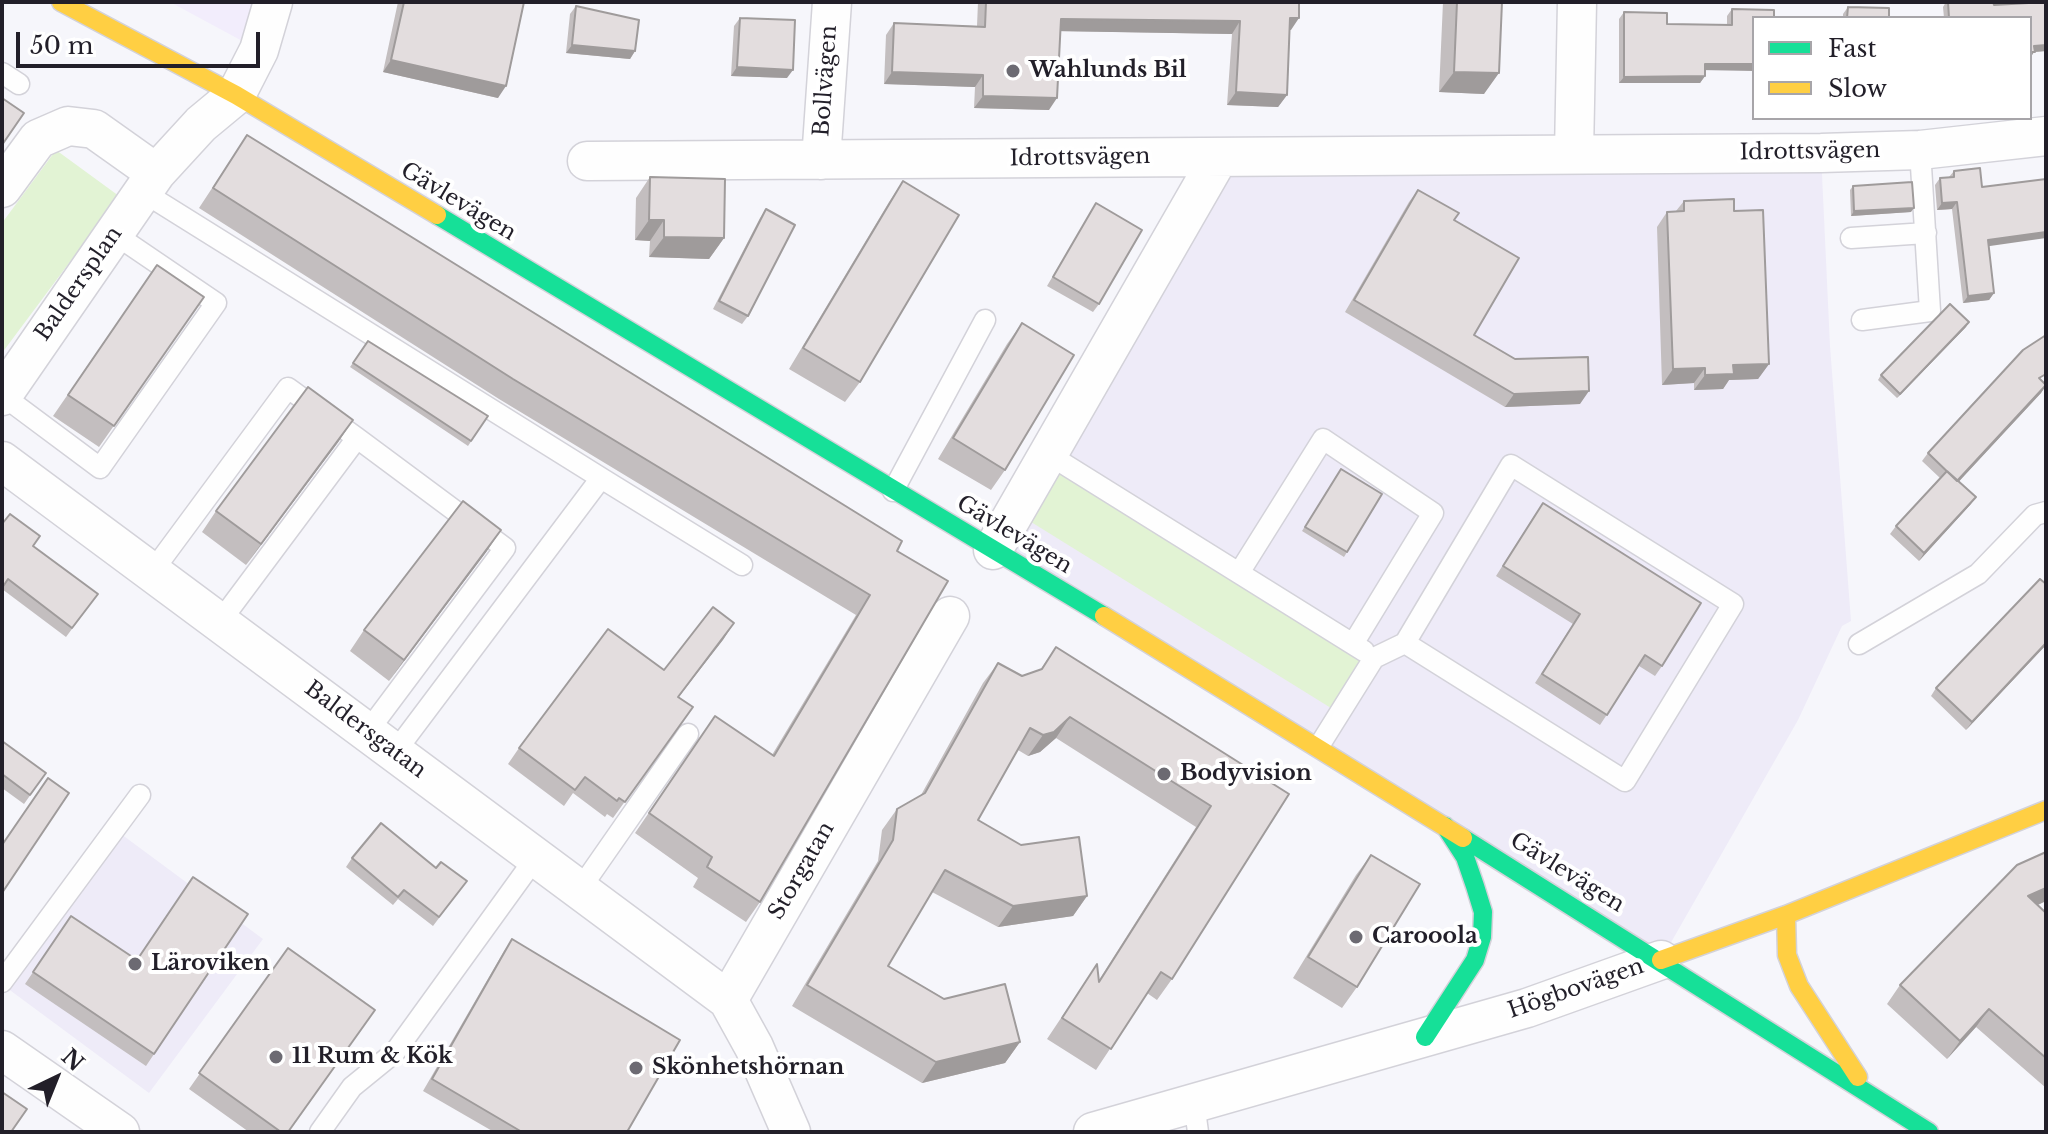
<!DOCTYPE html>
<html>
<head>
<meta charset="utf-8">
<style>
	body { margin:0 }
	#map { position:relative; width:2048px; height:1134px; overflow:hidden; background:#f6f6fb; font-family:"Libre Baskerville",serif }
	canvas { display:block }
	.frame { position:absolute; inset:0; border:4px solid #221f29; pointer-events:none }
	.legend { position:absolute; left:1752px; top:16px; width:280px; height:104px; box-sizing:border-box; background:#fff; border:2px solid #a7a5a9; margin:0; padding:10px 14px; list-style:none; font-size:24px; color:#221f29 }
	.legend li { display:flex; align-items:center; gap:16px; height:40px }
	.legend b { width:40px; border:2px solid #a7a5a9 }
	.north { position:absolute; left:16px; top:1038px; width:80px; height:80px; -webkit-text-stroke:6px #fff; paint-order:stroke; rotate:43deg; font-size:22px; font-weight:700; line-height:32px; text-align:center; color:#221f29 }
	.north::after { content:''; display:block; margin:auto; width:28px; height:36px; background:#221f29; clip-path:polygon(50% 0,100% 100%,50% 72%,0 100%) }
	.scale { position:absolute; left:16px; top:32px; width:244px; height:36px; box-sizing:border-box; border:4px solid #221f29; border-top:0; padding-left:10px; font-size:24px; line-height:28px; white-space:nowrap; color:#221f29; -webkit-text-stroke:6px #fff; paint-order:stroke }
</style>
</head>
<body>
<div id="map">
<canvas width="2048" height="1134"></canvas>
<div class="frame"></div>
<ul class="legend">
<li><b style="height:10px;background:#16e098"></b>Fast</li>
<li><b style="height:10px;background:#ffcf43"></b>Slow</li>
</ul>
<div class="north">N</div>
<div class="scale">50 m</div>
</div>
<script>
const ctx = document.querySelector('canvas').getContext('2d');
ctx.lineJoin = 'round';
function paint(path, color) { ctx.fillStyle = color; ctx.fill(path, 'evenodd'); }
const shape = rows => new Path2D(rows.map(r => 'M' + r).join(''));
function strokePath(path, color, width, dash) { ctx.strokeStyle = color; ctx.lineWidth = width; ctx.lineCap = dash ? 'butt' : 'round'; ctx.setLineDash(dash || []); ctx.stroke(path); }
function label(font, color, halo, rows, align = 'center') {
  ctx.font = font + ' "Libre Baskerville",serif'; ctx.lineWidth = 8; ctx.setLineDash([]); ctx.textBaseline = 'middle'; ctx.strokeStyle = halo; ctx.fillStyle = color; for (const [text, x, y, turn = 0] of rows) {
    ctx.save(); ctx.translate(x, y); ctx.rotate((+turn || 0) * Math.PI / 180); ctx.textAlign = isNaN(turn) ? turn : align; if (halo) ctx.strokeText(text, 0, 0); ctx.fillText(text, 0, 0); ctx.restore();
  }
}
const commercial = shape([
	[170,2,275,2,259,50]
]);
const built = shape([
	[1821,153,1830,346,1851,621,1842,626,1798,720,1661,960,994,550,1219,157],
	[121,834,263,939,149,1093,7,988]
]);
const green = shape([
	[56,150,119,196,2,353,2,223],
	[1048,454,1374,658,1339,713,1015,512]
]);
const lane = shape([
	[2,73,19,84],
	[143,192,601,478,395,752],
	[1851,238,1926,233],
	[1862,320,1930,311,1920,150],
	[2,395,100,468,216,303,113,233],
	[1048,454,1364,651],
	[601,478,742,565],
	[893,491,985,320],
	[152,572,288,388,357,438,505,548,368,731],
	[1239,573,1323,439,1433,513,1353,644],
	[219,623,357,438],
	[1859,644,1978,574,2035,515,2046,512],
	[1319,746,1374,658,1405,643,1625,781,1733,604,1511,465,1405,643],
	[580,889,688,734],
	[2,982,140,795],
	[1194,1103,1198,1132],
	[320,1132,352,1087,395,1052,536,857]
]);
const street = shape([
	[1574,153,1577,2],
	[821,160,832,2],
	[587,161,1821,153,1920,150,2046,136],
	[2,188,38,139,68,126,94,129,156,173],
	[2,396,156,173,201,124,236,95,259,50,273,2],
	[2,461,728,1000],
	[993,550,1219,157],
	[2,1050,120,1132],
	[791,1132,754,1047,728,1000,950,616],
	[1093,1132,1527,1008,1661,960]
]);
const fast = shape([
	[437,215,1104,616],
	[1463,838,1929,1132],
	[1425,1037,1475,960,1482,937,1483,912,1475,886,1465,857,1445,826]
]);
const slow = shape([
	[61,2,236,95,437,215],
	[1104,616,1463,838],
	[1786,915,1787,955,1799,986,1858,1077],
	[1661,960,1786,915,2046,810]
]);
const wall = shape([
	[398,2,524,2,498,98,383,72],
	[978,2,1299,2,1290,30,1287,95,1278,107,1227,105,1232,34,1060,31,1049,110,974,108,975,87,884,84,886,35,894,23,977,26],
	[1443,2,1502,2,1484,94,1439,92],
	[1946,2,1993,2,1994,5,2046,2,2046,51,2034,52,2030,58,2030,18,1944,18,1943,7],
	[576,6,635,51,630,59,566,53,570,14],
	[1848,7,1889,18,1843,18,1843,14],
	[1732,9,1774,18,1705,71,1705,76,1700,83,1619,83,1619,19,1624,12,1667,24,1727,25,1727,16],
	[740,18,787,78,731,76,734,26],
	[247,135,897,551,760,902,746,922,693,887,698,878,635,833,715,716,772,755,856,615,499,399,199,208],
	[1954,171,1989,246,1994,293,1989,300,1963,303,1952,209,1937,210,1935,185,1940,178,1949,177],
	[650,177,724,238,709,259,649,257,650,241,635,240,636,198],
	[903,181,860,382,845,402,789,369,889,202],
	[1853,186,1911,212,1851,216,1850,190],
	[1418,190,1454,220,1474,335,1515,359,1580,404,1505,407,1345,312,1409,202],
	[1684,201,1734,211,1769,364,1758,379,1729,380,1723,389,1694,390,1694,383,1662,385,1657,227,1667,212,1676,211],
	[1096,203,1099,304,1093,312,1047,286],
	[766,209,748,316,742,324,713,309,760,218],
	[157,265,204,297,99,447,53,416],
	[1022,323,1005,470,991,490,938,459,1007,344],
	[1966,327,1897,398,1878,380,1881,375],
	[368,341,488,416,468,446,350,367],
	[2042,381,2046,385,2041,393,1958,482,1976,497,1970,505,1919,561,1890,534,1896,526,1940,478,1922,461,1928,453],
	[339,441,246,565,202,532,216,511],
	[1341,469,1382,494,1344,557,1302,531],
	[1536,513,1662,666,1655,676,1639,666,1600,725,1535,683,1573,624,1496,576],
	[2,524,98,594,66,637,2,589],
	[487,551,389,681,350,651,364,630],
	[2046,584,2046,645,1966,730,1931,696,1936,688],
	[734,623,678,698,693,707,613,818,607,814,605,817,573,793,564,806,508,764,519,748,664,670],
	[1056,647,1289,794,1172,979,1157,1000,1147,993,1096,1070,1047,1039,1097,964,1099,980,1196,827,1056,738,1040,752,1028,756,1018,750,978,820,1087,896,1073,916,998,927,932,892,888,966,1020,1042,1005,1063,922,1083,792,1006,878,861,882,830,897,809,921,795,983,683,998,663,1022,676,1040,670],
	[2,741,46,773,24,804,2,788],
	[1371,855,1357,987,1342,1008,1293,978,1356,875],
	[352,858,436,868,467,881,433,926,398,899,393,905,346,867],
	[2017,865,2046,901,2038,905,2046,913,2046,1088,1976,1027,1947,1059,1887,1004,1900,985],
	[248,914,146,1066,25,984,71,916,137,960],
	[512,939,627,1132,494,1132,423,1091,504,951],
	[288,948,288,1132,249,1132,189,1089]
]);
const shadedWall = shape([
	[1290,18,1299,18,1291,30,1282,30],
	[1061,19,1240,21,1232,34,1052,31],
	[572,45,635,51,630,59,566,53],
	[2046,45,2046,51,2034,52,2030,58,2030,52,2034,46],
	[391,60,506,86,498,98,383,72],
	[1705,64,1754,64,1754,71,1700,70],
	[737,67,793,70,787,78,731,76],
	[892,72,983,75,975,87,884,84],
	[1454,72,1499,73,1484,94,1439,92],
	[1705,76,1700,83,1619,83,1624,77],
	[1236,92,1287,95,1278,107,1227,105],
	[983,96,1057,98,1049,110,974,108],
	[1957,202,1952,209,1937,210,1942,203],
	[1914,208,1911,212,1851,216,1854,211],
	[649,220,664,220,650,241,635,240],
	[2046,232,2046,238,1983,247,1988,240],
	[664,237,724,238,709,259,649,257],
	[1994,293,1989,300,1963,303,1968,296],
	[1969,322,1966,327,1897,398,1900,394],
	[1769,364,1758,379,1729,380,1723,389,1694,390,1705,375,1733,365],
	[1705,368,1694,383,1662,385,1673,369],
	[2046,385,2041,393,1952,489,1957,481],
	[1589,391,1580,404,1505,407,1514,394],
	[353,420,339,441,246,565,261,544],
	[1976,497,1970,505,1919,561,1924,553],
	[501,530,487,551,389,681,404,660],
	[734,623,723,640,666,713,678,697],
	[2046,643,2046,645,1966,730,1972,722],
	[1070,717,1056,738,1040,752,1028,756,1043,735],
	[2046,888,2046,901,2015,915,2028,896],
	[1087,896,1073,916,998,927,1013,906],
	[1989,1009,1976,1027,1947,1059,1960,1041],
	[1020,1042,1005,1063,922,1083,936,1062]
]);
const building = shape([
	[404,2,524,2,506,86,391,60,404,2],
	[986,2,1299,2,1299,18,1290,18,1287,95,1236,92,1240,21,1061,19,1057,98,983,96,983,75,892,72,894,23,985,27,986,2],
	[1457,2,1502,2,1499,73,1454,72,1457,2],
	[1948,2,1993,2,1994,5,2046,2,2046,45,2034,46,2035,52,2030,52,2030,18,1949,18,1948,2],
	[576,6,639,20,635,51,572,45,576,6],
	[1848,7,1889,8,1889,18,1847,18,1848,7],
	[1732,9,1774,10,1774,18,1754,18,1754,64,1705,64,1705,76,1624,77,1624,12,1667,13,1667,24,1732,25,1732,9],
	[740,18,795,20,793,70,737,67,740,18],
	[2,98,24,113,2,145,2,98],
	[247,135,902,541,897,551,948,581,760,902,707,867,712,857,649,813,715,716,774,756,870,595,513,379,213,188,247,135],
	[1980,168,1982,187,2046,179,2046,232,1988,240,1994,293,1968,296,1957,202,1942,203,1940,178,1954,177,1954,171,1980,168],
	[650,177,725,179,724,238,664,237,664,220,649,220,650,177],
	[903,181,959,215,860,382,803,348,903,181],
	[1912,182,1914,208,1854,211,1853,186,1912,182],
	[1418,190,1459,213,1454,220,1519,258,1474,335,1515,359,1588,357,1589,391,1514,394,1354,300,1418,190],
	[1734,199,1734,211,1763,210,1769,364,1733,365,1734,374,1705,375,1705,368,1673,369,1667,212,1684,211,1684,201,1734,199],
	[1096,203,1142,230,1099,304,1053,277,1096,203],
	[766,209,795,225,748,316,719,301,766,209],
	[157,265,204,297,114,426,68,395,157,265],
	[1950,304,1969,322,1900,394,1881,375,1950,304],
	[1022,323,1074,355,1005,470,953,438,1022,323],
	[2046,335,2046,374,2039,378,2046,385,1957,481,1928,453,2023,350,2046,335],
	[368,341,488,416,471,441,353,363,368,341],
	[308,387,353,420,261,544,216,511,308,387],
	[1341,469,1382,494,1347,552,1305,527,1341,469],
	[1947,471,1976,497,1924,553,1896,526,1947,471],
	[463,501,501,530,404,660,364,630,463,501],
	[1543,503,1701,603,1662,666,1645,655,1607,715,1542,674,1580,614,1503,566,1543,503],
	[10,514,40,536,33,546,98,594,72,628,8,579,2,588,2,524,10,514],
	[2040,579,2046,584,2046,643,1972,722,1936,688,2040,579],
	[713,607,734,623,678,697,693,707,625,802,619,798,617,801,585,777,575,790,519,748,608,629,664,670,713,607],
	[1056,647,1289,794,1172,979,1161,972,1111,1049,1062,1018,1097,964,1099,982,1211,806,1070,717,1054,732,1043,735,1030,728,978,820,1021,845,1079,837,1087,896,1013,906,945,870,888,966,944,999,1005,984,1020,1042,936,1062,807,985,893,840,897,809,925,793,998,663,1022,676,1042,669,1056,647],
	[2,741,46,773,30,795,2,774,2,741],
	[48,778,69,793,2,893,2,845,48,778],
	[381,823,436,868,441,862,467,881,439,917,404,890,398,897,352,858,381,823],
	[2046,852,2046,888,2028,896,2046,913,2046,1058,1989,1009,1960,1041,1900,985,2017,865,2046,852],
	[1371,855,1420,884,1357,987,1308,957,1371,855],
	[193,877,248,914,154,1054,33,972,71,916,137,960,193,877],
	[512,939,680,1040,627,1132,522,1132,432,1079,512,939],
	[288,948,375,1010,288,1132,281,1132,199,1073,288,948],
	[2,1092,27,1109,11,1132,2,1132,2,1092]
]);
const markers = [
	[1013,71,8,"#6c6a72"],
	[1164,774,8,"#6c6a72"],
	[1356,937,8,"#6c6a72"],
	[135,964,8,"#6c6a72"],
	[276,1057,8,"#6c6a72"],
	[636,1068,8,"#6c6a72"]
];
const poiNames = [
	["Wahlunds Bil",1029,71],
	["Bodyvision",1180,774],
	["Carooola",1372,937],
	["Läroviken",151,964],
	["11 Rum & Kök",292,1057],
	["Skönhetshörnan",652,1068]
];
const streetNames = [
	["Bollvägen",826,81,-86],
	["Idrottsvägen",1810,152,-1],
	["Idrottsvägen",1080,158,-1],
	["Gävlevägen",458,202,31],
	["Baldersplan",79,284,-55],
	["Gävlevägen",1014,535,31],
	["Baldersgatan",365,730,37],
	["Storgatan",802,871,-60],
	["Gävlevägen",1567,873,32],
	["Högbovägen",1576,989,-19]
];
paint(commercial, '#f2edfc');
paint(built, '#eeebf8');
paint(green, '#e2f3d4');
strokePath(lane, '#d3d2d9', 23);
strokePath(street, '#d3d2d9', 41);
strokePath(fast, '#d3d2d9', 21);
strokePath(slow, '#d3d2d9', 21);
strokePath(lane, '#fefefe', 20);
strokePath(street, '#fefefe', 38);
strokePath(fast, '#16e098', 18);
strokePath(slow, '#ffcf43', 18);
paint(wall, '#c3bebf');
paint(shadedWall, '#9f9b9b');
paint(building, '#e3ddde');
strokePath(building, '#9f9b9b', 2);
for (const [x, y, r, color] of markers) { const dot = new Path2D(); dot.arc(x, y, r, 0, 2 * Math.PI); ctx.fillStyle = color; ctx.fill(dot); strokePath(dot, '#fff', 3); }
label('bold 22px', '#221f29', '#fff', poiNames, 'left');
label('22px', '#221f29', '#fff', streetNames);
</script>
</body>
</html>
